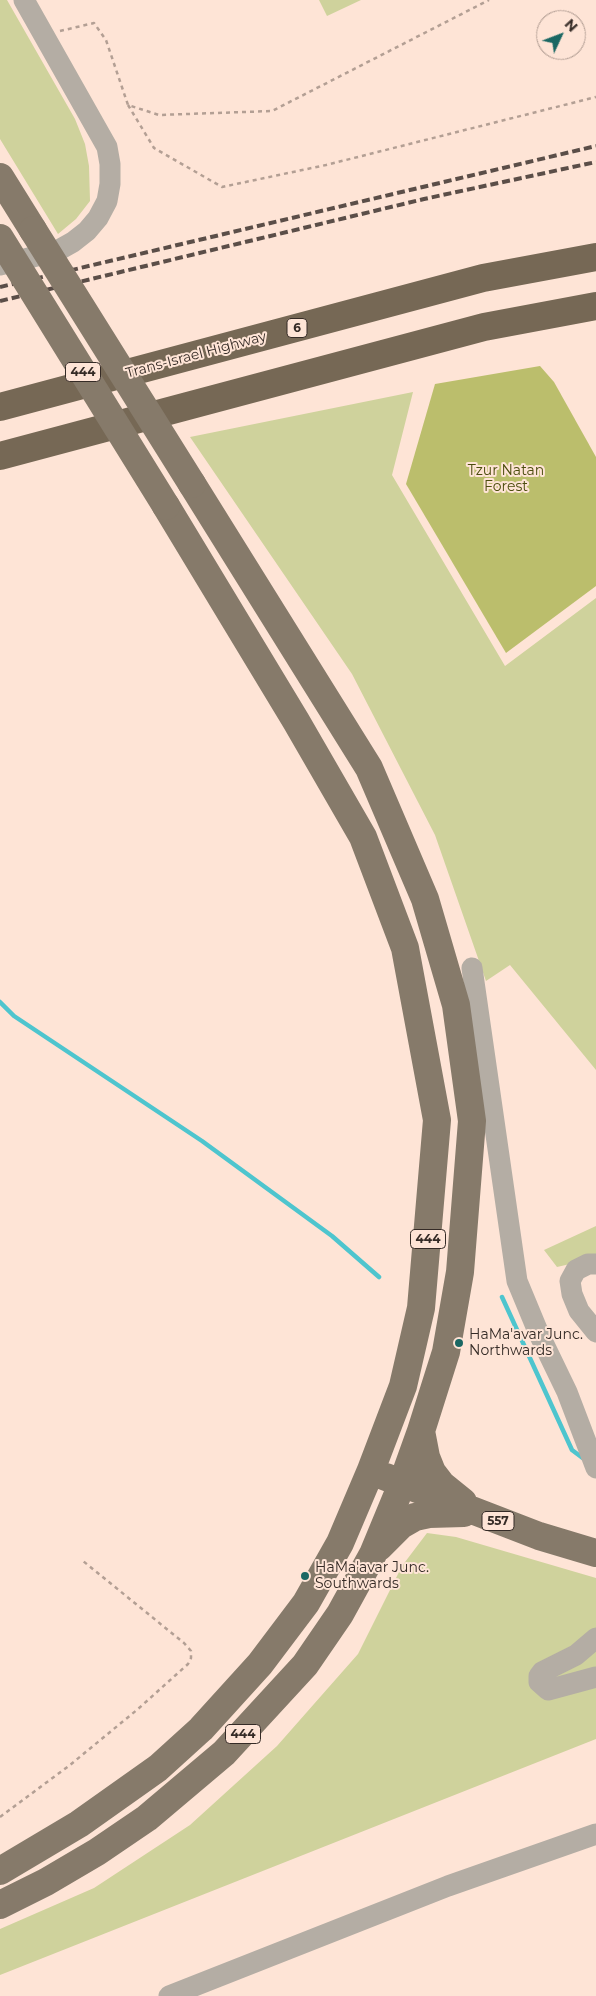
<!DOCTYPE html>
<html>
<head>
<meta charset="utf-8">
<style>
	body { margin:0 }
	#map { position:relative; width:596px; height:1996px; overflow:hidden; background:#fee4d6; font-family:Montserrat,sans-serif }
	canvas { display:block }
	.north { position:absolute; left:536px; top:10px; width:50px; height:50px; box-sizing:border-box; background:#fee4d6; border:1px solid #ae9a90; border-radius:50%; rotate:47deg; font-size:14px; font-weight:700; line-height:20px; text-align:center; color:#352b26 }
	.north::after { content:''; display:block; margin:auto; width:18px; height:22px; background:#1a6763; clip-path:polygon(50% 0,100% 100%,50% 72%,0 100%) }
</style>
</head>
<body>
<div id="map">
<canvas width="596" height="1996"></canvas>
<div class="north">N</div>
</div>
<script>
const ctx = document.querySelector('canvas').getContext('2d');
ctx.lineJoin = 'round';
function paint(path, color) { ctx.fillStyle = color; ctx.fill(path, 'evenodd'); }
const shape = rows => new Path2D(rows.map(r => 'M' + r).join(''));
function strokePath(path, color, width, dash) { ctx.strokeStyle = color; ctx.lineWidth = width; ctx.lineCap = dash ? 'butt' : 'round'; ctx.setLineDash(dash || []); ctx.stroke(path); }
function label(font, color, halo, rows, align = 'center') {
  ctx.font = font + ' Montserrat,sans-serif'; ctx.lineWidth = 4; ctx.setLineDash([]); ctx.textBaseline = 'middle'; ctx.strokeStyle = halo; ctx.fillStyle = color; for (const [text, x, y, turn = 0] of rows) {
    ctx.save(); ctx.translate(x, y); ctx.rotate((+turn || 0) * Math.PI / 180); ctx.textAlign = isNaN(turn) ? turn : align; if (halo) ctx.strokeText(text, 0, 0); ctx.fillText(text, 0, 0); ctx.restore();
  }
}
const green = shape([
	[0,0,7,0,75,119,85,144,89,166,90,201,76,219,58,234,0,139],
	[319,0,361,0,327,16],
	[413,392,392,475,505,666,596,598,596,1070,510,965,486,981,435,835,352,674,190,437],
	[596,1226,596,1258,557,1267,544,1250],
	[427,1533,456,1537,596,1578,596,1739,0,1975,0,1929,94,1888,190,1825,277,1746,358,1654,402,1566]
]);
const forest = shape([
	[540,366,554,382,596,457,596,586,506,653,406,484,435,384]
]);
const stream = shape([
	[0,1002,14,1016,202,1141,332,1236,379,1277],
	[502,1297,572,1450,584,1459]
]);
const path = shape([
	[60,31,94,23,106,40,128,105,159,115,272,111,489,0],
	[128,105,154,148,222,187,326,165,596,97],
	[0,1817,70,1765,138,1709,188,1664,191,1658,191,1651,184,1643,83,1561]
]);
const minor = shape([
	[0,265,57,251,73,242,87,231,98,218,107,201,110,184,110,164,107,147,24,0],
	[472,968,517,1281,539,1334,567,1392,596,1468],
	[596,1264,588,1264,576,1270,570,1281,572,1294,579,1311,596,1332],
	[596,1638,576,1655,542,1672,539,1676,539,1682,548,1690,596,1677],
	[169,1996,448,1886,596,1834]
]);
const major = shape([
	[0,177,33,230],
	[421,1431,426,1457,432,1472,442,1485,463,1502],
	[386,1477,539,1536,596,1553],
	[379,1547,401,1525,415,1517,429,1514,464,1513],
	[0,1871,79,1824,158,1768,201,1729,260,1664,306,1603,340,1543,371,1470,403,1386,421,1308,437,1120,405,948,363,837,296,721,166,506],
	[0,1905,46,1882,97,1852,147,1818,224,1753,305,1665,340,1614,373,1554,402,1484,421,1431,446,1352,460,1272,472,1121,456,1005,425,899,369,768,192,484]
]);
const highway = shape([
	[0,407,483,278,596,257],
	[0,456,484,327,596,306]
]);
const rail = shape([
	[0,287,596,146],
	[0,301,424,199,596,162]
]);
const majorBridge = shape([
	[33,230,192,484],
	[0,238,166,506]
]);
const markers = [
	[459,1343,5,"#1a6763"],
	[305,1576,5,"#1a6763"]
];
const shields = [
	[297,328,20],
	[83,372,35],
	[428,1239,35],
	[498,1521,32],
	[243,1734,35]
];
const shieldNames = [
	["6",297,328],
	["444",83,372],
	["444",428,1239],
	["557",498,1521],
	["444",243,1734]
];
const streetNames = [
	["Trans-Israel Highway",196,355,-15]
];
const parkNames = [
	["Tzur Natan",506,471],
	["Forest",506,487]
];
const poiNames = [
	["HaMa'avar Junc.",469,1335],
	["Northwards",469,1351],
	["HaMa'avar Junc.",315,1568],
	["Southwards",315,1584]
];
paint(green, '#cfd29c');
paint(forest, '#bbbe6c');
strokePath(stream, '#4ec5ce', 4.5);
strokePath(path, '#b39f94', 2.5, [4, 4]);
strokePath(minor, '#b4ada4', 21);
strokePath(major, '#867a6a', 28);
strokePath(highway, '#766855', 28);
strokePath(rail, '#5b4e48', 4, [8, 4]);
strokePath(majorBridge, '#867a6a', 28);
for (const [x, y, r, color] of markers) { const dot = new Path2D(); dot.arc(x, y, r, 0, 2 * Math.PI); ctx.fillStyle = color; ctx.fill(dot); strokePath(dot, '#fee4d6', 2); }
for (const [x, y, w] of shields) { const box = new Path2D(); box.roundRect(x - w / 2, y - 9.5, w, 19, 4); ctx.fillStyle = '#fee4d6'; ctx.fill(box); strokePath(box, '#352b26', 1); }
label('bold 12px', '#352b26', null, shieldNames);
label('14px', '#352b26', '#fee4d6', streetNames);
label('14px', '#4c4d0e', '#fee4d6', parkNames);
label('14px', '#352b26', '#fee4d6', poiNames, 'left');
</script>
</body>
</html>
